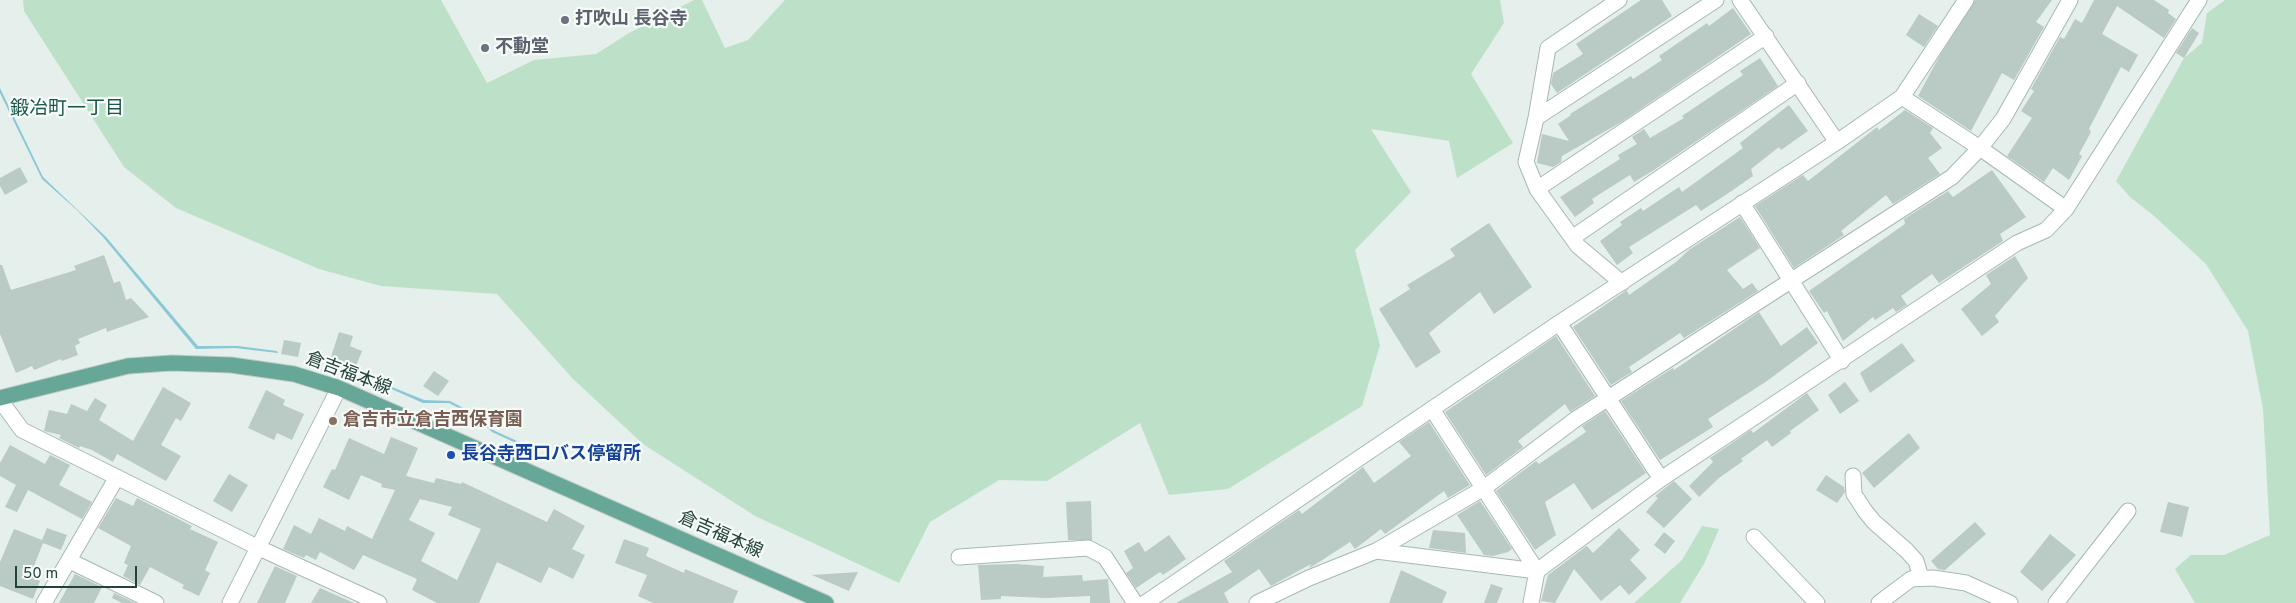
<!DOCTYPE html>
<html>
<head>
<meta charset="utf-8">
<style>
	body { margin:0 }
	#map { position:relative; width:2296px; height:603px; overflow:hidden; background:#e5efeb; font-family:Overpass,sans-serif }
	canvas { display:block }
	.scale { position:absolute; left:15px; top:566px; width:122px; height:22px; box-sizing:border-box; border:2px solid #22423b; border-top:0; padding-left:6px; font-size:15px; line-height:18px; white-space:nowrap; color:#22423b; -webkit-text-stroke:4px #f6fbf8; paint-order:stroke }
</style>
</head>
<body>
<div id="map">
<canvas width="2296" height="603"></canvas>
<div class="scale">50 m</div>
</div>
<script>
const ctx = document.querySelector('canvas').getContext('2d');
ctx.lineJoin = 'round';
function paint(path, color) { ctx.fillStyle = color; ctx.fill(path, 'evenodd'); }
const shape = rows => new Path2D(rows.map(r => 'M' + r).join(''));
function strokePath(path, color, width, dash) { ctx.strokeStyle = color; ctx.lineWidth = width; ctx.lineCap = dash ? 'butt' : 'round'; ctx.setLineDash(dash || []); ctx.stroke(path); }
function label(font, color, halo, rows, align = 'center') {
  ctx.font = font + ' Overpass,"Noto Sans JP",sans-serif'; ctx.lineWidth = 4.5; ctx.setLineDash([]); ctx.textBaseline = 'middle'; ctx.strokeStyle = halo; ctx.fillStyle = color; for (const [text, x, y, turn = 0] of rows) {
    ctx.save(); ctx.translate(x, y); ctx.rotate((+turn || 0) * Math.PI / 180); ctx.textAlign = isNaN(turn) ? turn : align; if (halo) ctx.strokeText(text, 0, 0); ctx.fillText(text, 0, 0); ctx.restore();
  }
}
const green = shape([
	[23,0,441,0,487,83,534,60,596,54,629,33,694,0,702,0,725,48,748,40,785,0,1500,0,1504,23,1471,74,1513,143,1457,178,1449,141,1371,129,1411,192,1355,250,1380,345,1362,406,1228,489,1169,495,1140,423,1047,481,999,480,930,522,899,583,755,516,643,444,573,379,497,294,381,286,319,269,176,208,124,167,24,11],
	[2225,0,2296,0,2296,603,2195,603,2175,569,2191,555,2224,555,2270,535,2263,409,2248,331,2206,264,2153,215,2130,197,2116,181,2184,58,2202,43,2207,13],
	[1702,526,1719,529,1704,564,1680,603,1634,603,1682,560]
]);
const water = shape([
	[0,88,43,177,106,237,198,346,238,346,277,351,278,353,235,348,196,349,103,237,78,211,42,179,0,93],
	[387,385,424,400,450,401,479,416,493,430,517,441,516,443,492,432,478,418,449,403,423,403,387,387]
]);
const stream = shape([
	[328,363,353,372]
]);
const building = shape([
	[1641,0,1662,0,1672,16,1557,93,1551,84,1553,73,1583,54,1576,44],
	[1975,0,2052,0,2036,22,2044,27,2014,80,2002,73,1971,131,1918,96,1939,57],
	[2094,0,2154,0,2169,10,2168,13,2176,19,2164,38,2117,6,2102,34,2138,55,2129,72,2121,67,2089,129,2091,132,2079,154,2082,156,2069,180,2053,168,2044,182,2007,156,2032,118,2021,111,2034,91,2031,89,2060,37,2064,39,2075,19,2082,23],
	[1733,8,1751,34,1623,121,1562,156,1561,162,1553,167,1537,163,1542,134,1569,141,1558,124,1571,115,1570,114,1631,76,1633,79,1662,60,1659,56,1707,23,1709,26],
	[1919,14,1938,26,1924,47,1906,35],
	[2192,28,2199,33,2184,58,2176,53],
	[1760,58,1778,86,1654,170,1634,182,1630,175,1592,199,1594,203,1575,217,1560,197,1620,159,1618,155,1637,144,1632,137,1644,129,1650,138,1684,118,1682,116,1743,75,1740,71],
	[1789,105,1808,131,1781,150,1779,147,1751,169,1753,176,1730,192,1701,211,1696,205,1629,247,1633,253,1617,265,1600,241,1622,225,1620,222,1641,208,1643,211,1679,187,1682,192,1743,148,1740,143],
	[1905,110,1933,128,1930,133,1942,148,1928,158,1940,174,1893,204,1886,195,1841,231,1844,235,1794,268,1755,206,1803,175,1808,181,1877,127,1879,130],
	[20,167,28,182,5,195,0,186,0,178],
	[1992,170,2026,217,2000,234,2003,241,1939,283,1932,274,1901,296,1907,305,1896,312,1893,308,1875,320,1873,317,1843,341,1827,311,1824,313,1809,291,1905,224,1904,219,1948,191,1953,197],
	[1740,217,1760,248,1727,270,1743,289,1752,283,1758,291,1684,338,1680,333,1629,367,1632,372,1611,385,1573,327,1624,292,1627,291,1629,295,1676,262,1690,249],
	[1489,223,1532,287,1494,314,1480,292,1429,333,1441,352,1416,368,1379,309,1410,289,1407,285,1455,256,1450,249],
	[104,255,114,283,120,281,126,300,131,298,149,317,107,332,106,328,78,339,80,343,75,346,78,355,62,361,61,359,34,370,32,366,16,373,0,334,0,265,2,265,11,290,76,270,74,266],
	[2015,256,2028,278,1995,316,1999,322,1982,336,1961,309,1991,284,1986,275],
	[1759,312,1781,346,1807,327,1818,343,1767,381,1708,419,1713,427,1660,460,1621,401,1673,368,1674,370],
	[339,332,353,336,350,346,362,351,356,366,331,357],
	[1556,336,1595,396,1570,412,1565,404,1518,441,1523,447,1486,475,1445,412],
	[284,340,301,343,298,357,281,354],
	[1902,343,1915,361,1870,393,1860,373],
	[434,371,449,381,438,396,423,386],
	[1845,382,1859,401,1840,414,1828,395],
	[163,387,191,403,181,421,176,418,161,445,181,456,166,481,117,454,113,462,92,450,80,446,79,448,59,438,61,435,44,431,49,410,67,414,71,404,87,411,95,398,107,405,99,420,133,441],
	[266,390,285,400,283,405,304,414,292,440,277,433,274,440,248,428],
	[1807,393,1819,410,1790,431,1791,433,1772,447,1767,440,1741,459,1743,461,1719,478,1699,497,1689,486,1713,462,1710,458,1751,430,1753,433],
	[1605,411,1646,473,1592,510,1574,483,1545,502,1556,535,1535,550,1496,491,1536,461,1539,464,1586,432,1582,426],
	[1429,422,1470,485,1448,498,1444,491,1385,534,1381,529,1355,549,1350,542,1313,566,1309,568,1311,564,1271,586,1259,569,1224,593,1229,603,1176,603,1232,572,1224,561,1299,510,1302,514,1363,467,1374,483,1411,456,1399,442],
	[1909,433,1920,448,1874,488,1862,473],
	[391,437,418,448,406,476,434,483,436,478,461,484,462,482,547,522,554,509,585,526,572,549,585,555,573,579,549,567,541,583,497,562,479,603,437,603,412,590,417,579,363,555,354,570,320,552,316,560,306,555,304,558,283,549,294,525,311,534,319,518,345,531,347,526,372,539,395,490,381,487,382,484,361,475,349,500,323,487,332,469,335,470,349,438,384,454],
	[420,499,452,507,448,515,481,529,457,580,421,561,435,533,409,520],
	[10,445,45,464,50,455,70,465,59,485,92,502,82,519,28,490,17,512,5,507,16,485,0,476,0,463],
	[229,474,248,485,232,512,213,501],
	[1826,475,1844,487,1845,492,1837,503,1816,490],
	[1674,481,1692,499,1664,528,1646,512,1658,498,1655,496],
	[116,498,133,506,137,498,192,526,190,529,218,542,205,570,210,573,199,596,182,588,184,585,150,567,140,585,123,576,128,565,124,563,131,546,98,528],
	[1091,501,1092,540,1068,540,1066,502],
	[1480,501,1512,549,1508,552,1493,556,1484,555,1457,515],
	[2168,502,2189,507,2182,537,2160,532],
	[1975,522,1986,534,1945,570,1938,569,1931,561],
	[47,528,67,535,61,550,43,543,30,576,40,581,33,599,0,586,0,562,14,529,42,540],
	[1619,528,1640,550,1630,560,1647,578,1629,595,1620,585,1601,601,1574,569,1555,603,1541,601,1548,575,1588,545,1587,546,1593,553],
	[1433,530,1465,533,1466,553,1429,548],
	[1664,532,1675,541,1665,554,1654,545],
	[2050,534,2076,555,2042,591,2020,572],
	[1169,535,1186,559,1163,575,1160,572,1136,588,1126,573,1133,568,1124,551,1139,542,1145,552],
	[624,539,649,548,646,556,684,573,685,569,738,591,733,603,653,603,638,596,647,575,615,563],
	[1016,564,1044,566,1043,577,1082,575,1083,581,1108,579,1110,603,1090,603,1090,596,1046,598,1001,596,1001,599,981,600,978,565],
	[275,566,297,576,285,603,257,603],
	[1401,570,1447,592,1442,603,1389,603],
	[858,572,849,591,812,575],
	[75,574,102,587,94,603,59,603],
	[1491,584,1503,588,1497,603,1484,603],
	[320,588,354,603,311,603],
	[114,593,135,603,122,603,112,598]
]);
const minor = shape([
	[1619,0,1548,48,1536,118,1526,162,1537,189,1578,246,1622,283],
	[1740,0,1837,142],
	[1902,97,1980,148,2066,209],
	[1536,118,1716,0],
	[1537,189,1766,36],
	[1742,203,1842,361],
	[1572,238,1798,83],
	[1559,323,1661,479],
	[0,400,22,430,257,547,379,603],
	[1432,409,1537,571,1531,603],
	[1853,476,1854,494,1865,511,1874,522,1906,550,1916,561,1921,578],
	[1754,537,1817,603],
	[1376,551,1537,571,1661,479,2017,243,2046,230,2066,209,2199,0],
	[959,557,1088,548,1105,557,1135,603],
	[70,561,156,603],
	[44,603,117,477],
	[230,603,339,388],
	[1145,603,1559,323,1837,142,1902,97,1966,0],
	[1257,603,1309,578,1376,551,1484,488,1576,419,1952,177,1980,148,2003,119,2070,0],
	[1879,603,1911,579,1933,578,1966,583,2010,603],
	[2056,603,2128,511]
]);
const major = shape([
	[0,398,128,366,171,363,231,365,294,374,339,388,826,603]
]);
const markers = [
	[565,20,5,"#6b7280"],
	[485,48,5,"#6b7280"],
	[333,421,5,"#8d6e63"],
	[451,455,5,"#1a4fb4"]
];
const worshipNames = [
	["打吹山 長谷寺",575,20],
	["不動堂",495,48]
];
const streetNames = [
	["倉吉福本線",348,375,21],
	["倉吉福本線",720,536,24]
];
const educationNames = [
	["倉吉市立倉吉西保育園",343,421]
];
const transitNames = [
	["長谷寺西口バス停留所",461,455]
];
const neighbourhoodNames = [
	["鍛冶町一丁目",67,110]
];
paint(green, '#bde1c8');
paint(water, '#8ac8d6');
strokePath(stream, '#8ac8d6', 5);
paint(building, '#bacac4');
strokePath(minor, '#a7b8b3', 17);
strokePath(major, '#c1cac8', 17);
strokePath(minor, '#fff', 15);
strokePath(major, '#67a798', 15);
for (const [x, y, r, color] of markers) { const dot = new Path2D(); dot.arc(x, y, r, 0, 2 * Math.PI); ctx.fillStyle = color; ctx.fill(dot); strokePath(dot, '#f6fbf8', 2); }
label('bold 18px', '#5b616d', '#f6fbf8', worshipNames, 'left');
label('18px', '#22423b', '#f6fbf8', streetNames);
label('bold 18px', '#785e54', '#f6fbf8', educationNames, 'left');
label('bold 18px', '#164399', '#f6fbf8', transitNames, 'left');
label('19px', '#1c564a', '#f6fbf8', neighbourhoodNames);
</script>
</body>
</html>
